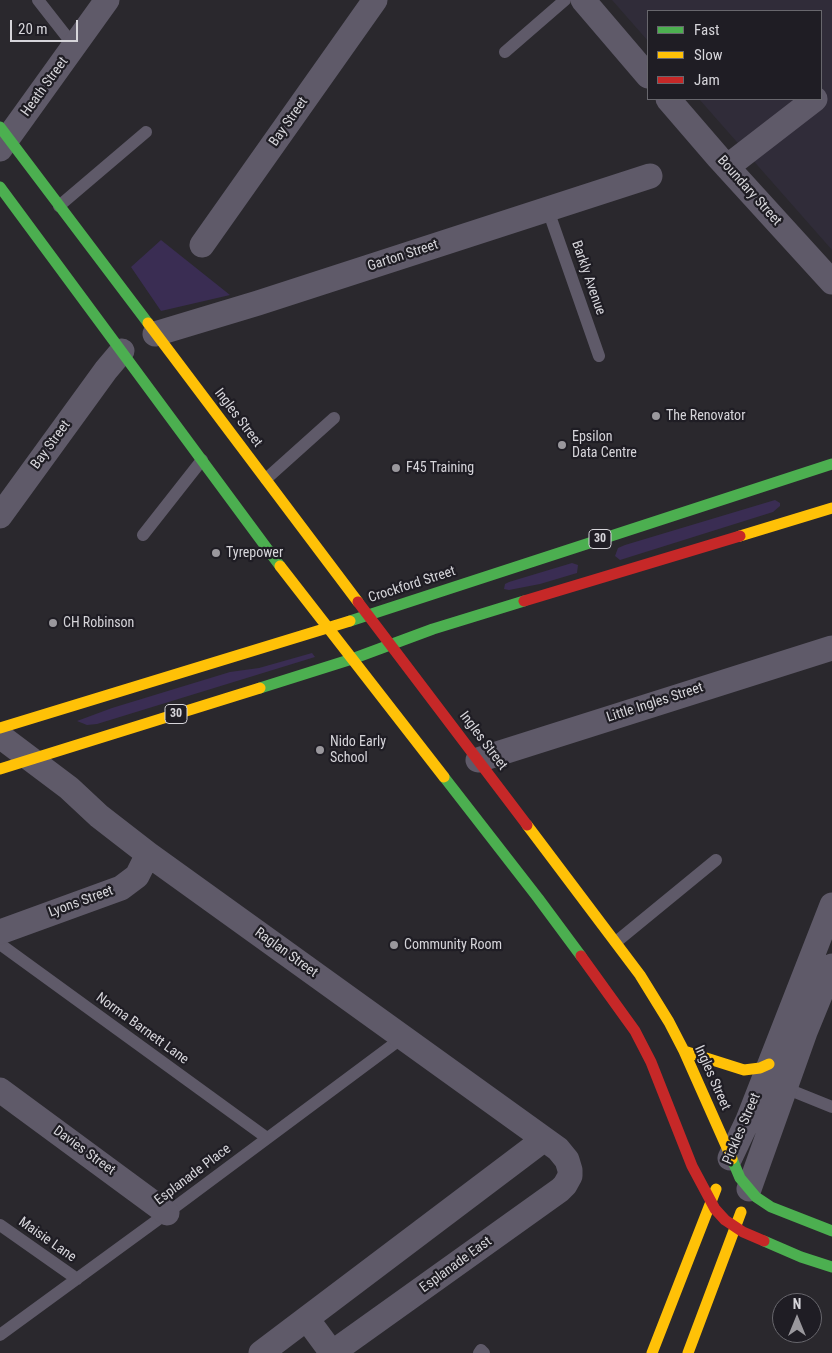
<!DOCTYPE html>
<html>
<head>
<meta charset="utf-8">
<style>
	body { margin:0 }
	#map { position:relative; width:832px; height:1353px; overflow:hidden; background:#2a282d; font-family:"Roboto Condensed",sans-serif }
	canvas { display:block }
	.legend { position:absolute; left:647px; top:10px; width:175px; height:90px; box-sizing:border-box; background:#1f1d24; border:1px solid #68676d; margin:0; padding:6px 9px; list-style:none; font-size:15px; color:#d6d5da }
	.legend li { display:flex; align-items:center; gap:10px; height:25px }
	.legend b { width:25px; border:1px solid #68676d }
	.north { position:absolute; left:772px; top:1293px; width:50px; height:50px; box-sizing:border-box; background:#1f1d24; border:1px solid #68676d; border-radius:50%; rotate:0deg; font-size:14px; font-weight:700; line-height:20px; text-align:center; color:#d6d5da }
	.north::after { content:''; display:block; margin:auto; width:18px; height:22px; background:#9a989d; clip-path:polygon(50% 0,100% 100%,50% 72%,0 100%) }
	.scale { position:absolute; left:10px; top:20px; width:68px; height:22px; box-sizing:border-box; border:2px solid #d6d5da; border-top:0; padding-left:6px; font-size:15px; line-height:18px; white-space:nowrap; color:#d6d5da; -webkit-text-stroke:4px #1f1d24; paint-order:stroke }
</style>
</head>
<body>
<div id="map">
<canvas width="832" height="1353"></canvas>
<ul class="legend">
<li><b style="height:6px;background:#4caf50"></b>Fast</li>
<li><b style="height:6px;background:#ffc107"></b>Slow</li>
<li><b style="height:6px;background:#c62828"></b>Jam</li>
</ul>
<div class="north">N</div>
<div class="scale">20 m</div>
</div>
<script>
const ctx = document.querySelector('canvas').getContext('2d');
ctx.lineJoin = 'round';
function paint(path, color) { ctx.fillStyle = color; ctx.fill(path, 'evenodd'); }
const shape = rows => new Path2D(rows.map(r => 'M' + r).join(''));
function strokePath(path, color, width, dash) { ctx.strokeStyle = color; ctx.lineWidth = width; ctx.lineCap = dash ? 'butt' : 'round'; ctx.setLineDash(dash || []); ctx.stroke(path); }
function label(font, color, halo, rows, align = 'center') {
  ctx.font = font + ' "Roboto Condensed",sans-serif'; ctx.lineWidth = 4.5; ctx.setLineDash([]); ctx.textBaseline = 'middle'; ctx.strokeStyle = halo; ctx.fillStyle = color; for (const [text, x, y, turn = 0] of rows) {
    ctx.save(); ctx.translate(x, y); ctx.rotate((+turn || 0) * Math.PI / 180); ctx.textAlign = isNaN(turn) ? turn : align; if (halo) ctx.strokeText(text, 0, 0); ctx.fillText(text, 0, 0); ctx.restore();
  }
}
const built = shape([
	[612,0,832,0,832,250,699,99,821,99,821,11,648,11,648,41]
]);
const green = shape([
	[161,240,230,295,161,311,131,267],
	[775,500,780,503,780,506,773,512,620,560,615,556,618,548,625,545],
	[572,563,578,565,577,573,540,584,509,590,504,589,505,584,509,582],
	[312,653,315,657,97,724,87,725,77,721,112,708,230,672,259,668]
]);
const lane = shape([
	[38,0,74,46],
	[505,52,565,0],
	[59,206,146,132],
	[548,210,599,356],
	[266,479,334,418],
	[143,535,202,460],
	[616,942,716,860],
	[0,944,267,1138],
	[785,1088,832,1107],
	[0,1225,77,1279],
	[0,1335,167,1213,402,1038],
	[479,1353,481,1350,484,1353]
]);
const street = shape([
	[583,0,648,76],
	[668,99,718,157,832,282],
	[0,149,107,0],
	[727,167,815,99],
	[202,245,375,0],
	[155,334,258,303,650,176],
	[0,516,106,370,122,351],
	[0,736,69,788,99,816,148,854,558,1149,567,1160,570,1170,570,1176,565,1185,560,1190,332,1353],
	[478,760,832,648],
	[0,932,121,888,137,876,148,854],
	[0,1090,167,1213],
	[730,1158,748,1120,832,905],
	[749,1189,805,1032,832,966],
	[307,1319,332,1353],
	[261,1353,543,1140]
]);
const fast = shape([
	[0,127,148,323],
	[0,187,280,566],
	[350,621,832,464],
	[260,688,352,659,433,629,524,601],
	[444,777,538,898,581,956],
	[732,1159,740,1178,756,1197,771,1207,832,1231],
	[764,1241,801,1257,832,1267]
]);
const slow = shape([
	[148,323,358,602],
	[740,536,832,508],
	[280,566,444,777],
	[0,728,350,621],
	[0,769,260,688],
	[527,825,640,975,669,1022,684,1051,732,1159],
	[684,1051,744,1070,760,1068,769,1064],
	[652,1353,716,1189],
	[688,1353,741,1212]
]);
const jam = shape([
	[524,601,740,536],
	[358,602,527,825],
	[581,956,635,1031,651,1062,692,1166,715,1209,725,1220,743,1232,764,1241]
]);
const markers = [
	[656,416,5,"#9a989d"],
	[562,445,5,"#9a989d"],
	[396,468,5,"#9a989d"],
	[216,553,5,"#9a989d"],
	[53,623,5,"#9a989d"],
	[320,750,5,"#9a989d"],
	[394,945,5,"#9a989d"]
];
const shields = [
	[600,539,22],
	[176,714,22]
];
const shieldNames = [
	["30",600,539],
	["30",176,714]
];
const streetNames = [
	["Heath Street",45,87,-54],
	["Bay Street",289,122,-55],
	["Boundary Street",749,191,48],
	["Garton Street",403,256,-18],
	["Barkly Avenue",588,278,71],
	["Ingles Street",238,418,53],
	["Bay Street",51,445,-54],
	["Crockford Street",412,585,-18],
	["Little Ingles Street",655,703,-18],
	["Ingles Street",483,741,53],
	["Lyons Street",81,902,-20],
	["Raglan Street",286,953,36],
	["Norma Barnett Lane",142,1029,36],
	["Ingles Street",712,1078,66],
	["Pickles Street",742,1129,-67],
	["Davies Street",84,1151,36],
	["Esplanade Place",193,1175,-37],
	["Maisie Lane",47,1240,35],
	["Esplanade East",456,1265,-36]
];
const poiNames = [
	["The Renovator",666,416],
	["Epsilon",572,437],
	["Data Centre",572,453],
	["F45 Training",406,468],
	["Tyrepower",226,553],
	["CH Robinson",63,623],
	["Nido Early",330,742],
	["School",330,758],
	["Community Room",404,945]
];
paint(built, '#302c39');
paint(green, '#3a2d53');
strokePath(lane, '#5f5a69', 12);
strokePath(street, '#5f5a69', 25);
strokePath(fast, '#4caf50', 11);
strokePath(slow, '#ffc107', 11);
strokePath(jam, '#c62828', 11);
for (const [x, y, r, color] of markers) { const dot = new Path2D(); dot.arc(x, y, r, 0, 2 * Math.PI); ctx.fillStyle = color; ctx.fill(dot); strokePath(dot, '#1f1d24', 2); }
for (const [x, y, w] of shields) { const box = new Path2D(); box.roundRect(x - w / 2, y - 9.5, w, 19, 4); ctx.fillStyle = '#1f1d24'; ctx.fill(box); strokePath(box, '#d6d5da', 1); }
label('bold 12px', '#d6d5da', null, shieldNames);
label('14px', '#d6d5da', '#1f1d24', streetNames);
label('14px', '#d6d5da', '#1f1d24', poiNames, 'left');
</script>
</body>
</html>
